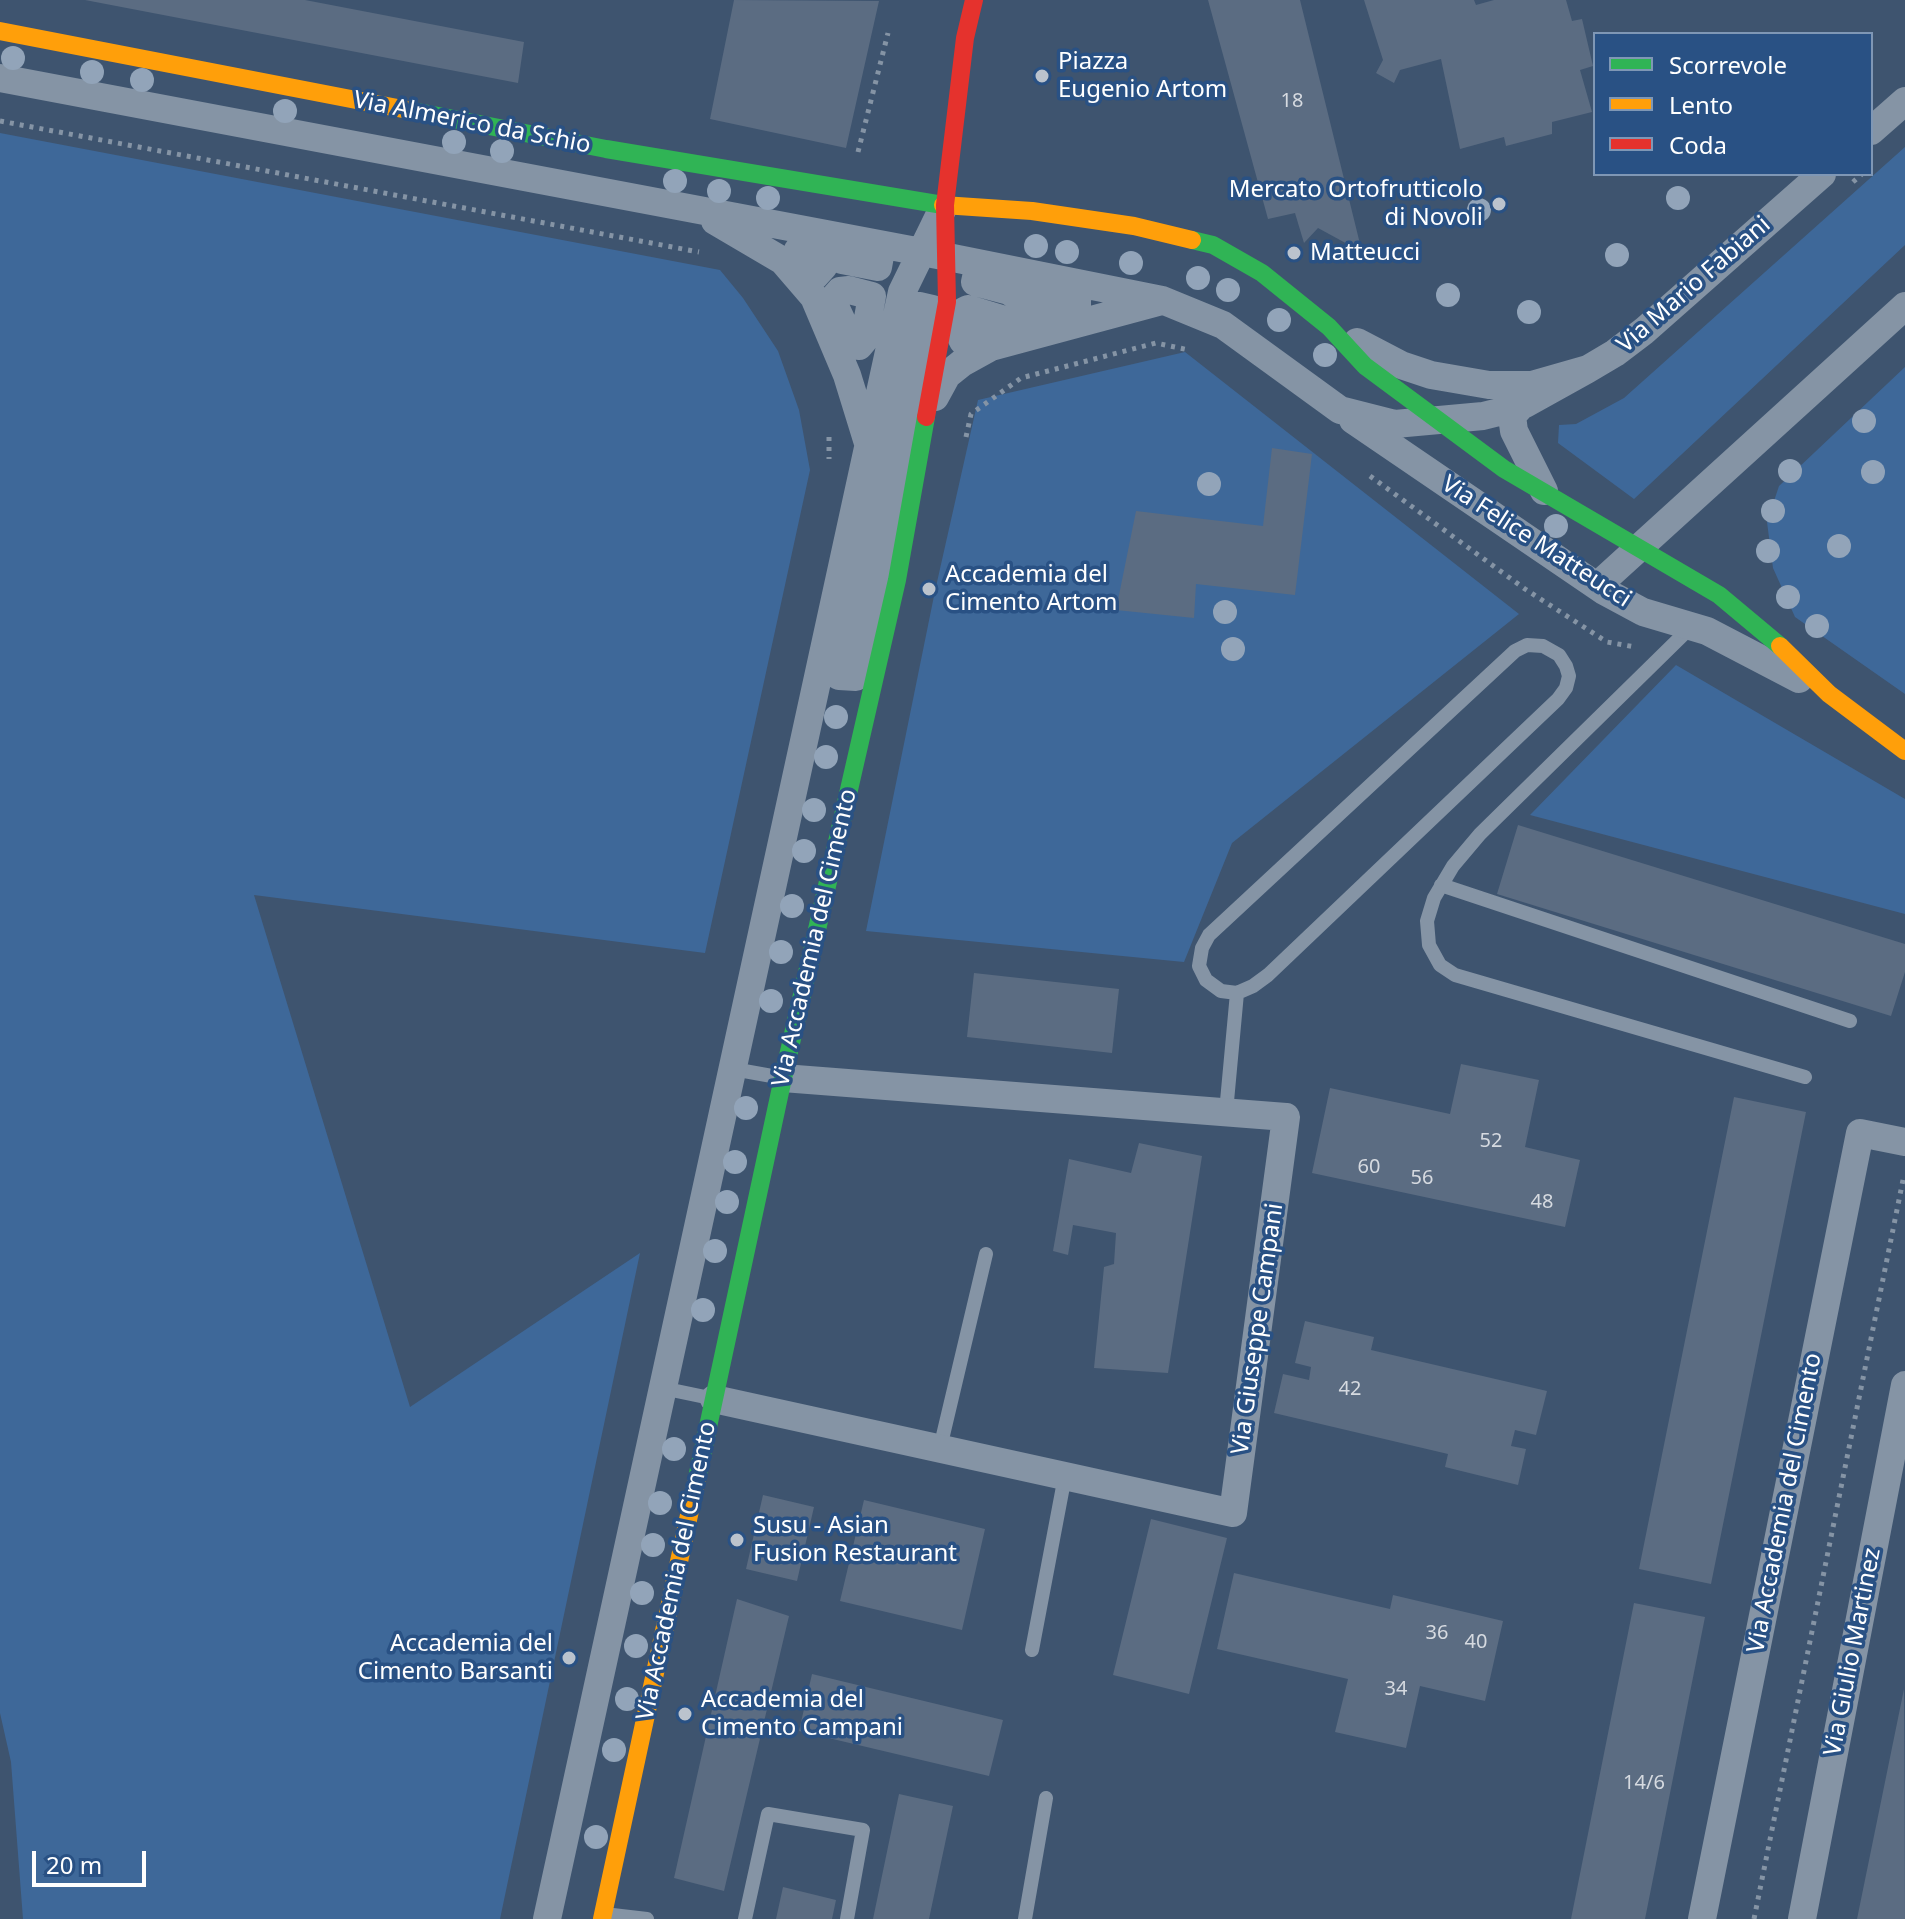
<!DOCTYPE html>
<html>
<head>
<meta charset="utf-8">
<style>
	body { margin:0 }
	#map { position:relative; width:1905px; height:1919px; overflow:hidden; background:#3e546f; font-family:"Noto Sans",sans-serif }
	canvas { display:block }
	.legend { position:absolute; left:1593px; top:32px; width:280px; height:144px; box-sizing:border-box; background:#295184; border:2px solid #7f97b5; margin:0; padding:10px 14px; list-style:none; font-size:24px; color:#fff }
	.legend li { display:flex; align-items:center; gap:16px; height:40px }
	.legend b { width:40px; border:2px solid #7f97b5 }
	.scale { position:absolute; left:32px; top:1851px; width:114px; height:36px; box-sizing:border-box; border:4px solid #fff; border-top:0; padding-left:10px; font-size:24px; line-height:28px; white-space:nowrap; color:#fff; -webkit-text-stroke:6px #295184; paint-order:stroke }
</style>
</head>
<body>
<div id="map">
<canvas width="1905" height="1919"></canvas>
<ul class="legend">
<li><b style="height:10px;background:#30b455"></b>Scorrevole</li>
<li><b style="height:10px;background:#ff9f0a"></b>Lento</li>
<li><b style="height:10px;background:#e5322d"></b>Coda</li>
</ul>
<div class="scale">20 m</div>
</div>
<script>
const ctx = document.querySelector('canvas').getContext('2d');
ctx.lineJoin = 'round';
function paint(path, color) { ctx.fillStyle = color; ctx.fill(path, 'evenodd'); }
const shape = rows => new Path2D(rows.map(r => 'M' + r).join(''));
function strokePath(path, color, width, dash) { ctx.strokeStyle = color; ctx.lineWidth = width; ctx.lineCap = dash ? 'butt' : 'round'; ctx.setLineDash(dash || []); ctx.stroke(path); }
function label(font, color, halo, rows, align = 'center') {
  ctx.font = font + ' "Noto Sans",sans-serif'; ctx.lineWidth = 7; ctx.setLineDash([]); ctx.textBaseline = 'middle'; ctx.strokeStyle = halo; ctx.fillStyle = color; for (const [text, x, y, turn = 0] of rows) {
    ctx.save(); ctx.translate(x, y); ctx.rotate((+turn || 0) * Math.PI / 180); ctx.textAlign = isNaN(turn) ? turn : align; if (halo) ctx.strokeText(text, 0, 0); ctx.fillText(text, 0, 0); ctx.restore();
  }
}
const green = shape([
	[0,133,720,270,743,298,778,351,799,410,810,470,705,953,254,895,410,1407,640,1253,500,1919,23,1919,11,1762,0,1713],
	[1905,147,1905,245,1634,499,1558,443,1559,425,1576,424,1624,398],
	[1185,352,1519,614,1232,843,1184,962,866,931,935,591,978,400],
	[1905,367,1905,694,1795,617,1773,568,1767,522,1779,486],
	[1676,665,1905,799,1905,914,1530,815]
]);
const building = shape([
	[85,0,305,0,524,42,518,83],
	[734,0,879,1,846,148,710,119],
	[1208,0,1300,0,1362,252,1318,228,1304,243,1295,213,1268,219],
	[1364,0,1474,0,1476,5,1494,0,1566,0,1572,21,1582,19,1593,66,1580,70,1592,112,1552,122,1552,134,1506,146,1504,137,1460,149,1441,59,1400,70,1394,83,1376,73,1383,60],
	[1272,448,1312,454,1295,595,1196,584,1194,618,1116,610,1136,511,1263,526],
	[1518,825,1905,944,1905,972,1891,1016,1497,894],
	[974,973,1119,989,1112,1053,967,1037],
	[1461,1064,1539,1080,1525,1147,1580,1160,1565,1227,1312,1173,1330,1088,1450,1114],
	[1734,1097,1806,1112,1711,1584,1639,1569],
	[1139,1143,1202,1156,1168,1373,1094,1368,1104,1267,1114,1264,1116,1233,1073,1225,1068,1255,1053,1251,1069,1159,1131,1173],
	[1305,1321,1374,1337,1371,1350,1547,1391,1536,1435,1515,1430,1511,1446,1526,1449,1518,1485,1445,1467,1448,1454,1274,1413,1283,1374,1309,1380,1311,1367,1295,1363],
	[763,1495,814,1507,797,1581,746,1569],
	[864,1500,985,1529,962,1630,840,1601],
	[1151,1519,1227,1538,1189,1694,1113,1675],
	[1234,1573,1390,1609,1393,1595,1503,1621,1485,1701,1420,1686,1406,1748,1335,1732,1348,1679,1217,1649],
	[737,1599,789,1616,724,1891,674,1878],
	[1634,1603,1705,1617,1645,1919,1571,1919],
	[812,1674,1003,1720,989,1776,799,1731],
	[1904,1689,1905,1919,1857,1919],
	[899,1794,953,1806,929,1919,873,1919],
	[783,1887,836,1900,832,1919,776,1919]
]);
const path = shape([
	[0,121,699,252],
	[858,152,888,33],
	[1853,182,1862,174],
	[829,437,829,459],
	[966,437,971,414,1021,378,1156,343,1189,350],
	[1370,476,1525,589,1607,642,1635,647],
	[1754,1919,1904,1175]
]);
const lane = shape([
	[1692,626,1480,834,1453,866,1434,898,1427,921,1429,945,1440,965,1455,975,1805,1077],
	[1527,645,1543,646,1559,655,1566,666,1569,676,1566,688,1558,699,1268,975,1253,986,1237,993,1221,991,1206,980,1199,966,1202,948,1209,935,1515,651,1527,645],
	[1441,885,1850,1021],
	[733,1069,783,1078],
	[1226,1112,1237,993],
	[662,1388,710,1398],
	[940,1448,986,1254],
	[1032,1650,1065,1476],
	[604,1914,647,1919],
	[745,1919,768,1814,863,1830,847,1919],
	[1025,1919,1046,1798]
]);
const street = shape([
	[0,78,948,257,1162,300,1223,325,1340,410,1395,424,1483,416,1511,409,1525,404,1588,369],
	[1871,131,1905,101],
	[715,221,783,261,814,297,847,375,868,443],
	[804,245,827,250,824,266,815,276,798,256,798,250,804,245],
	[844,249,880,256,878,267,842,260,844,249],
	[977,273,1077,296,1077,306,1030,318,1026,306,1018,297,1009,291,975,282,977,273],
	[849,290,872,296,864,340,859,346,853,345,832,300,840,291,849,290],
	[919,306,932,309,856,677,839,676,919,306],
	[968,309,1001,319,1004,323,1001,328,963,341,960,335,964,311,968,309],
	[1357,342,1401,365,1431,375,1489,385,1532,385,1588,369,1615,353,1644,331,1822,174],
	[935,397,947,375,962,363,991,347,1158,302],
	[1521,406,1512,416,1514,431,1544,491],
	[1353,420,1604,591,1643,612,1707,631,1799,679],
	[1597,586,1905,306],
	[714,1399,1233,1513,1286,1117,783,1078],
	[547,1919,902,292,943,208],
	[1702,1919,1860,1133,1905,1142],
	[1802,1919,1905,1385]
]);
const fast = shape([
	[413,111,606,149,943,205],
	[1192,240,1213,245,1262,273,1329,327,1365,366,1504,469,1719,595,1780,646],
	[697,1478,783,1078,897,580,926,417]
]);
const slow = shape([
	[0,31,413,111],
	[943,205,1032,211,1134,226,1192,240],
	[1780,646,1829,694,1905,751],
	[602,1919,697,1478]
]);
const jam = shape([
	[926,417,947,302,945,205,965,38,974,0]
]);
const trees = [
	[13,58],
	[92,72],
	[142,80],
	[285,111],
	[454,142],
	[502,151],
	[675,181],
	[719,191],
	[768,198],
	[1678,198],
	[1479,210],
	[1036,246],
	[1067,252],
	[1617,255],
	[1131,263],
	[1198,278],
	[1228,290],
	[1448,295],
	[1529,312],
	[1279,320],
	[1325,355],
	[1864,421],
	[1790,471],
	[1873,472],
	[1209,484],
	[1773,511],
	[1556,526],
	[1839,546],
	[1768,551],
	[1788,597],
	[1225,612],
	[1817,626],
	[1233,649],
	[836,717],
	[826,757],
	[814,810],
	[804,851],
	[792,906],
	[781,952],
	[771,1001],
	[746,1108],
	[735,1162],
	[727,1202],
	[715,1251],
	[703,1310],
	[674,1449],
	[660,1503],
	[653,1545],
	[642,1593],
	[636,1646],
	[627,1699],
	[614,1750],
	[596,1837]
];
const markers = [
	[1042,76,8,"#bbc3cd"],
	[1499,204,8,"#bbc3cd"],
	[1294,253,8,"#bbc3cd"],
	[929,589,8,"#bbc3cd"],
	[737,1540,8,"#bbc3cd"],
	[569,1658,8,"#bbc3cd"],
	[685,1714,8,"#bbc3cd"]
];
const numberNames = [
	["18",1292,101],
	["52",1491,1141],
	["60",1369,1167],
	["56",1422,1178],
	["48",1542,1202],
	["42",1350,1389],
	["36",1437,1633],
	["40",1476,1642],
	["34",1396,1689],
	["14/6",1644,1783]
];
const poiNames = [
	["Piazza",1058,62],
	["Eugenio Artom",1058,90],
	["Mercato Ortofrutticolo",1483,190,"right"],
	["di Novoli",1483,218,"right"],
	["Matteucci",1310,253],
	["Accademia del",945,575],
	["Cimento Artom",945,603],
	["Susu - Asian",753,1526],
	["Fusion Restaurant",753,1554],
	["Accademia del",553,1644,"right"],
	["Cimento Barsanti",553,1672,"right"],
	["Accademia del",701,1700],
	["Cimento Campani",701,1728]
];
const streetNames = [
	["Via Almerico da Schio",472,123,11],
	["Via Mario Fabiani",1694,285,-41],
	["Via Felice Matteucci",1536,542,33],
	["Via Accademia del Cimento",815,938,-77],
	["Via Giuseppe Campani",1258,1329,-82],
	["Via Accademia del Cimento",1785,1503,-79],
	["Via Accademia del Cimento",677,1571,-78],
	["Via Giulio Martinez",1853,1652,-79]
];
paint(green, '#3e6899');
paint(building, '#5b6c82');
strokePath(path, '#8594a5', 5, [4, 6]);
strokePath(lane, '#8594a5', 14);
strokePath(street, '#8594a5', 28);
strokePath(fast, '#30b455', 18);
strokePath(slow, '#ff9f0a', 18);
strokePath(jam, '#e5322d', 18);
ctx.fillStyle = '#92a4b9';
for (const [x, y] of trees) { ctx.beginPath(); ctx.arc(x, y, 12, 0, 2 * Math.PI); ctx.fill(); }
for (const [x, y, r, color] of markers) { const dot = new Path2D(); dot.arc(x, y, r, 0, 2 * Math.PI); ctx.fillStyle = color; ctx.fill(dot); strokePath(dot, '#295184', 3); }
label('20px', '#d6dae0', null, numberNames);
label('24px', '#fff', '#295184', poiNames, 'left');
label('24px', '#fff', '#295184', streetNames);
</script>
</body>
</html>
